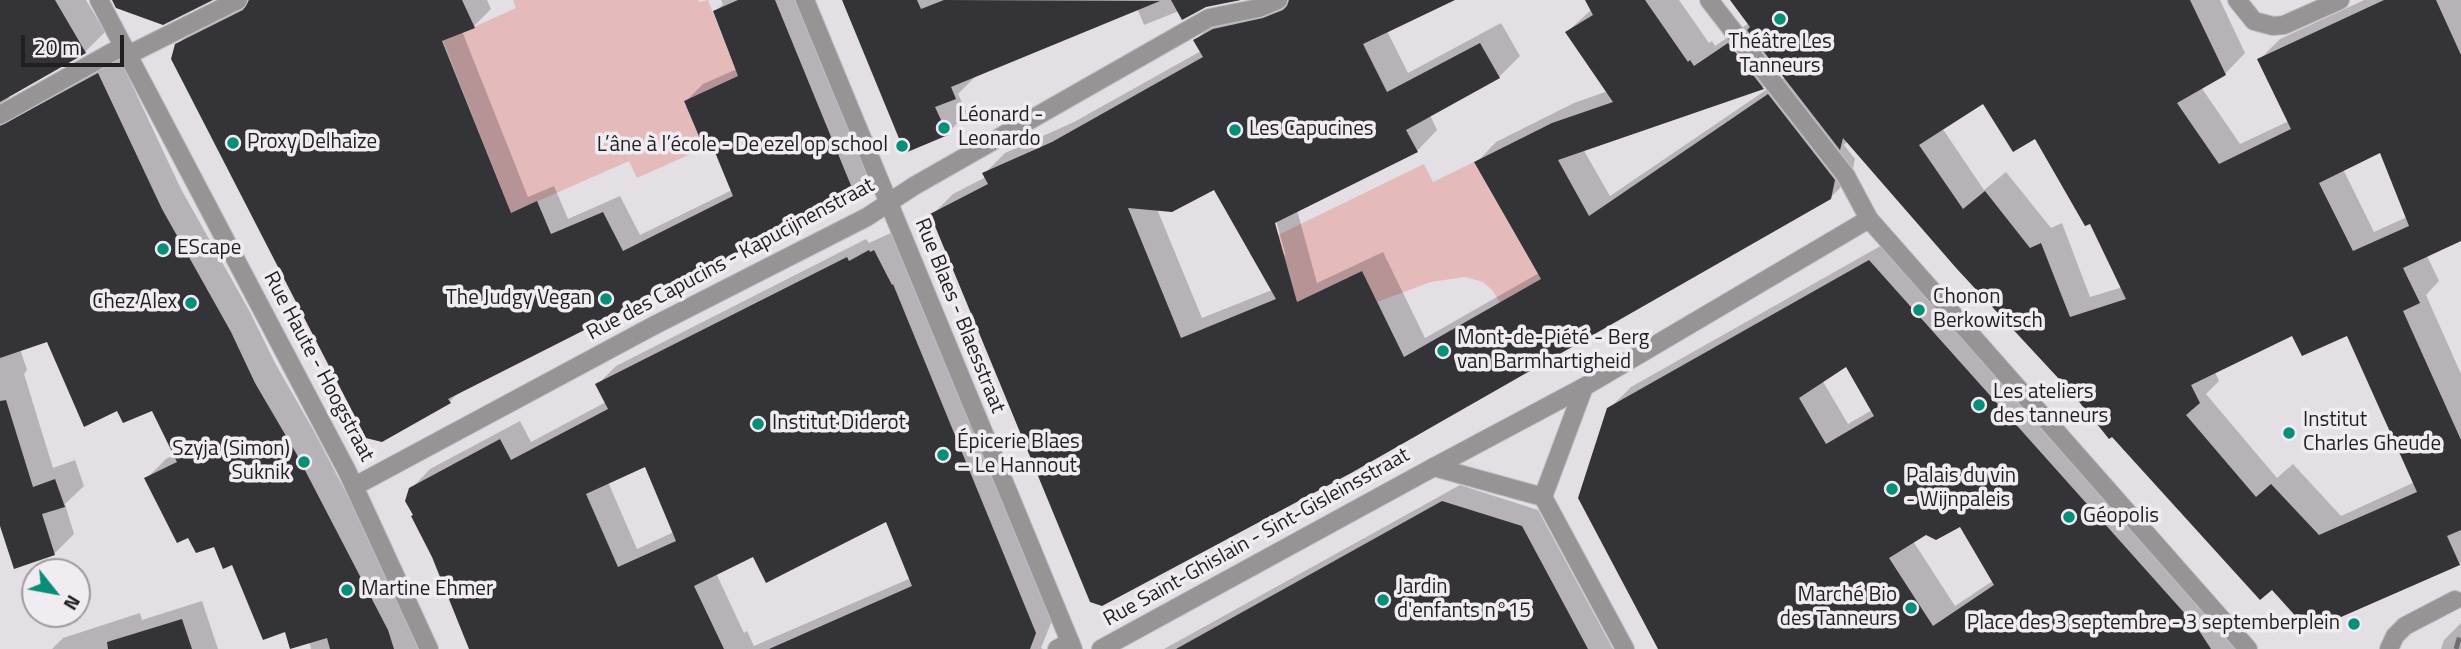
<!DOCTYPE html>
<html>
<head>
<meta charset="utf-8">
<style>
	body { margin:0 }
	#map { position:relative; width:2461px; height:649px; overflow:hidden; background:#e4dfe5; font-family:"Titillium Web",sans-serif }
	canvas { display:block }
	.north { position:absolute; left:21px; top:558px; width:70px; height:70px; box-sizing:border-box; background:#f1ecf2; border:2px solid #9e9a9f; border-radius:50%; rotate:121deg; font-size:19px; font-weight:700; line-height:28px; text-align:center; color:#211f22 }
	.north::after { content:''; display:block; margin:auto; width:24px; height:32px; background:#068e76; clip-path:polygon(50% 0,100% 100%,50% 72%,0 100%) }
	.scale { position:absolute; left:21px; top:35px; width:103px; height:32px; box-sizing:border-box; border:4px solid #211f22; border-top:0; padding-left:9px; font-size:21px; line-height:24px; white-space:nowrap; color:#211f22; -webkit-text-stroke:5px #f1ecf2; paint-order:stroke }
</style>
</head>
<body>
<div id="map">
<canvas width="2461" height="649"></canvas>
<div class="north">N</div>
<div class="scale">20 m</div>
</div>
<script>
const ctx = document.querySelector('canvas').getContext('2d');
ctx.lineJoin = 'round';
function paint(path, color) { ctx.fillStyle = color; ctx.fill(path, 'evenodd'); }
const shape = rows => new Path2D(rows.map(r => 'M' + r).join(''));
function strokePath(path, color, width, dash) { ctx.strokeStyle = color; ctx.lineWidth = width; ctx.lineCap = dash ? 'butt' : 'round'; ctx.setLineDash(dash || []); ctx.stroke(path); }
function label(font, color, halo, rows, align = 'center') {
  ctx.font = font + ' "Titillium Web",sans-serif'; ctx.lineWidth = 7; ctx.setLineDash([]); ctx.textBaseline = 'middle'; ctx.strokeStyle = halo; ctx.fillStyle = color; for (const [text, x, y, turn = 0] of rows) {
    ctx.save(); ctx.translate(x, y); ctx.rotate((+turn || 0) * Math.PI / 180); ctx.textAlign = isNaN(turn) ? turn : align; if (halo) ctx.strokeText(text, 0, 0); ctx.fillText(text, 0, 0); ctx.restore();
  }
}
const green = shape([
	[513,0,698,0,699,2,708,0,738,76,684,101,704,148,637,178,629,161,511,213,443,41,516,8],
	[1474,162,1541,279,1500,303,1493,291,1483,282,1465,277,1431,282,1377,302,1362,271,1297,302,1278,235,1424,164,1433,182]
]);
const shadow = shape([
	[0,0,86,0,105,32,85,52,9,95,9,100,15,106,118,55,181,189,250,312,275,363,315,433,407,610,421,649,311,649,309,641,286,630,233,563,215,544,189,536,146,479,166,459,175,454,153,408,118,409,48,340,20,349,27,370,24,374,53,468,75,460,84,486,65,504,74,534,54,554,0,520],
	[249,0,487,0,491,9,474,26,462,31,528,197,554,186,568,219,620,196,640,235,732,190,713,143,686,101,703,84,737,69,715,12,723,4,721,0,799,0,869,170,864,180,846,198,800,219,461,390,449,402,177,45,194,28],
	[843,0,1232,0,1179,11,1144,25,1137,8,976,76,958,94,967,113,947,134],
	[1279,0,1451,0,1387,31,1408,73,1501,23,1520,56,1499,77,1430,115,1437,130,1417,151,1297,210,1317,283,1383,252,1425,338,1539,273,1476,163,1496,142,1574,103,1608,91,1567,32,1592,9,1587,0,1679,0,1709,43,1712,41,1715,46,1749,23,1732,0,2220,0,2245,53,2225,74,2201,87,2240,144,2289,121,2259,60,2280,39,2364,0,2461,0,2461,239,2427,256,2439,281,2426,295,2461,374,2461,563,2310,629,2272,587,2074,392,1848,141,1844,145,1855,159,1851,177,1830,198,1352,470,932,215,953,194,986,177,984,174,1005,153,1074,122,1201,51,1196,40,1216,20],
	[1780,70,1785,77,1610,196,1583,149,1763,87],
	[1984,102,2035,136,2091,221,2123,287,2090,297,2062,223,2051,228,2006,172,1984,190,1942,128],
	[2381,151,2407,217,2374,232,2343,169],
	[1215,188,1272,290,1202,318,1157,209],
	[1274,214,1286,256,1281,251,1270,215],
	[2348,333,2415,482,2341,516,2293,464,2277,478,2206,394,2219,381,2215,372,2293,334],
	[893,232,1055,613,1041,648,1043,649,472,649,415,514,411,489,430,469,520,421,531,442,606,402,597,385,616,366,866,239,869,243],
	[646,464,674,532,637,549,608,482],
	[887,519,911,578,754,646,747,631,744,633,716,573,753,555],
	[1891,240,2241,644,2236,649,1661,649,1609,409,1631,387],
	[1846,365,1872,410,1848,424,1822,380],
	[1961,524,1994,580,1955,606,1913,541,1926,533],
	[1460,485,1538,510,1613,649,1164,649],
	[202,601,218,649,52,649,63,638,140,613,142,620],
	[2461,623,2461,649,2441,649,2444,640]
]);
const building = shape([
	[0,0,55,0,86,53,0,102],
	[112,0,213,0,163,25,116,8],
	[249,0,462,0,475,28,442,41,511,213,537,201,551,234,603,212,623,251,733,196,712,145,704,148,684,101,738,76,713,11,738,0,775,0,852,188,847,199,800,221,448,399,451,403,382,442,366,438,171,59,175,44,243,10],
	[842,0,917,0,921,9,944,0,1160,1,951,87,956,99,935,107,948,135,905,153],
	[1171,0,1241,0,1206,7,1182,20],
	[1289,0,1455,0,1363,44,1387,92,1480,43,1500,78,1406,130,1418,152,1275,223,1297,302,1362,271,1404,357,1541,279,1474,162,1552,123,1613,102,1565,32,1593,15,1585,0,1645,0,1688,62,1690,60,1694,66,1728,43,1764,89,1558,160,1589,216,1768,94,1835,180,1831,199,1353,472,1102,606,1090,602,930,214,988,184,982,173,1052,142,1203,57,1193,40,1213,29,1263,18,1283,10,1287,6],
	[1214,190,1276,299,1181,338,1128,208,1172,212],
	[1730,0,2190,0,2226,75,2177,103,2219,164,2291,129,2257,59,2384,0,2436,0,2461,55,2461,241,2403,268,2420,303,2403,311,2461,440,2461,530,2447,536,2460,565,2309,631,2272,590,2260,600,2112,437,2109,439,2072,393,1957,269,1843,138,1840,150,1747,30,1750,27],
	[1983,104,2013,152,2035,139,2085,226,2090,224,2126,299,2070,317,2041,243,2030,248,1985,191,1963,209,1919,145],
	[2380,153,2409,226,2353,251,2319,183],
	[2292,336,2302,356,2347,336,2417,492,2319,535,2271,484,2256,497,2186,415,2200,403,2191,385],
	[98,73,162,209,231,332,255,383,296,453,388,630,394,649,330,649,327,638,290,649,285,632,263,640,232,565,223,569,214,547,196,553,188,538,177,543,144,478,177,462,152,411,123,423,117,411,84,427,47,342,0,358,0,126],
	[869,250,870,252,874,250,892,285,893,284,1036,633,1030,649,769,649,912,586,886,522,766,583,753,557,694,586,724,649,469,649,432,557,411,516,413,515,405,501,409,488,500,439,511,460,608,409,595,384,847,257,849,261],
	[645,467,676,541,618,567,586,494],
	[1869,260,2196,626,2211,649,1658,649,1578,498,1607,408],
	[1846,367,1874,416,1826,444,1799,398],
	[1960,527,1994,585,1933,626,1889,558,1926,535,1936,540],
	[6,400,33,487,55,479,65,507,42,514,55,555,14,569,0,526,0,401],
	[1442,501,1522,526,1588,649,1176,649],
	[182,619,192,649,108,649,107,642]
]);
const pedestrian = shape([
	[128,55,238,0],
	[0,115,123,46],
	[1434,467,1584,387]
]);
const minor = shape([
	[1709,0,1846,176,1869,219,2248,649],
	[2237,0,2254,21,2273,26,2284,25,2340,0],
	[355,486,653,326,867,217,914,186,1209,18,1259,8,1278,0],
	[1543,497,1584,387,1869,219],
	[1543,497,1625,649],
	[1057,649,1070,642],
	[1101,649,1434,467,1543,497],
	[2389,649,2395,636,2405,626,2455,600]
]);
const tertiary = shape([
	[99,0,347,471,429,649],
	[805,0,1073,649]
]);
const rail = shape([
	[2456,649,2461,632]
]);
const markers = [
	[1780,19,7,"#068e76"],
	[944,128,7,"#068e76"],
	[1235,130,7,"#068e76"],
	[233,143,7,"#068e76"],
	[902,146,7,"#068e76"],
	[163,249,7,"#068e76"],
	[606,299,7,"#068e76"],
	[191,303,7,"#068e76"],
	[1919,310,7,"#068e76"],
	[1443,351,7,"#068e76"],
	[1979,405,7,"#068e76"],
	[758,424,7,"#068e76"],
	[2289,433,7,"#068e76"],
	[943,455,7,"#068e76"],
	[304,462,7,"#068e76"],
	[1892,489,7,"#068e76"],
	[2069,517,7,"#068e76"],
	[347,590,7,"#068e76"],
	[1383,600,7,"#068e76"],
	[1911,608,7,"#068e76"],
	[2354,624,7,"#068e76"]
];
const poiNames = [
	["Théâtre Les",1780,43,"center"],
	["Tanneurs",1780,67,"center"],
	["Léonard -",958,116],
	["Leonardo",958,140],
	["Les Capucines",1249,130],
	["Proxy Delhaize",247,143],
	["L’âne à l’école - De ezel op school",888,146,"right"],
	["EScape",177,249],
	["Chonon",1933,298],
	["Berkowitsch",1933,322],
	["The Judgy Vegan",592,299,"right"],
	["Chez Alex",177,303,"right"],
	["Mont-de-Piété - Berg",1457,339],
	["van Barmhartigheid",1457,363],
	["Les ateliers",1993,393],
	["des tanneurs",1993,417],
	["Institut",2303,421],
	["Charles Gheude",2303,445],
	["Institut Diderot",772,424],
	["Épicerie Blaes",957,443],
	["– Le Hannout",957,467],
	["Szyja (Simon)",290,450,"right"],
	["Suknik",290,474,"right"],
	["Palais du vin",1906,477],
	["- Wijnpaleis",1906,501],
	["Géopolis",2083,517],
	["Jardin",1397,588],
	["d'enfants n°15",1397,612],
	["Martine Ehmer",361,590],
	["Marché Bio",1897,596,"right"],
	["des Tanneurs",1897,620,"right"],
	["Place des 3 septembre - 3 septemberplein",2340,624,"right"]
];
const streetNames = [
	["Rue des Capucins - Kapucijnenstraat",731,260,-28],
	["Rue Blaes - Blaesstraat",959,316,68],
	["Rue Haute - Hoogstraat",318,367,62],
	["Rue Saint-Ghislain - Sint-Gisleinsstraat",1257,538,-29]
];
paint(green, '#e4babb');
paint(shadow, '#0003');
paint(building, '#333338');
strokePath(pedestrian, '#c1bcc2', 20);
strokePath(minor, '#c1bcc2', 20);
strokePath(tertiary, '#c1bcc2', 20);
strokePath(pedestrian, '#979495', 18);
strokePath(minor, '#979495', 18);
strokePath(tertiary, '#979495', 18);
strokePath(rail, '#716d72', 5, [12, 12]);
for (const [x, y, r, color] of markers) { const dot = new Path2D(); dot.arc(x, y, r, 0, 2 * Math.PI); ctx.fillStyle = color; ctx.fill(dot); strokePath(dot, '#f1ecf2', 2.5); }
label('21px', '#211f22', '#f1ecf2', poiNames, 'left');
label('21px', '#211f22', '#f1ecf2', streetNames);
</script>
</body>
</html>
